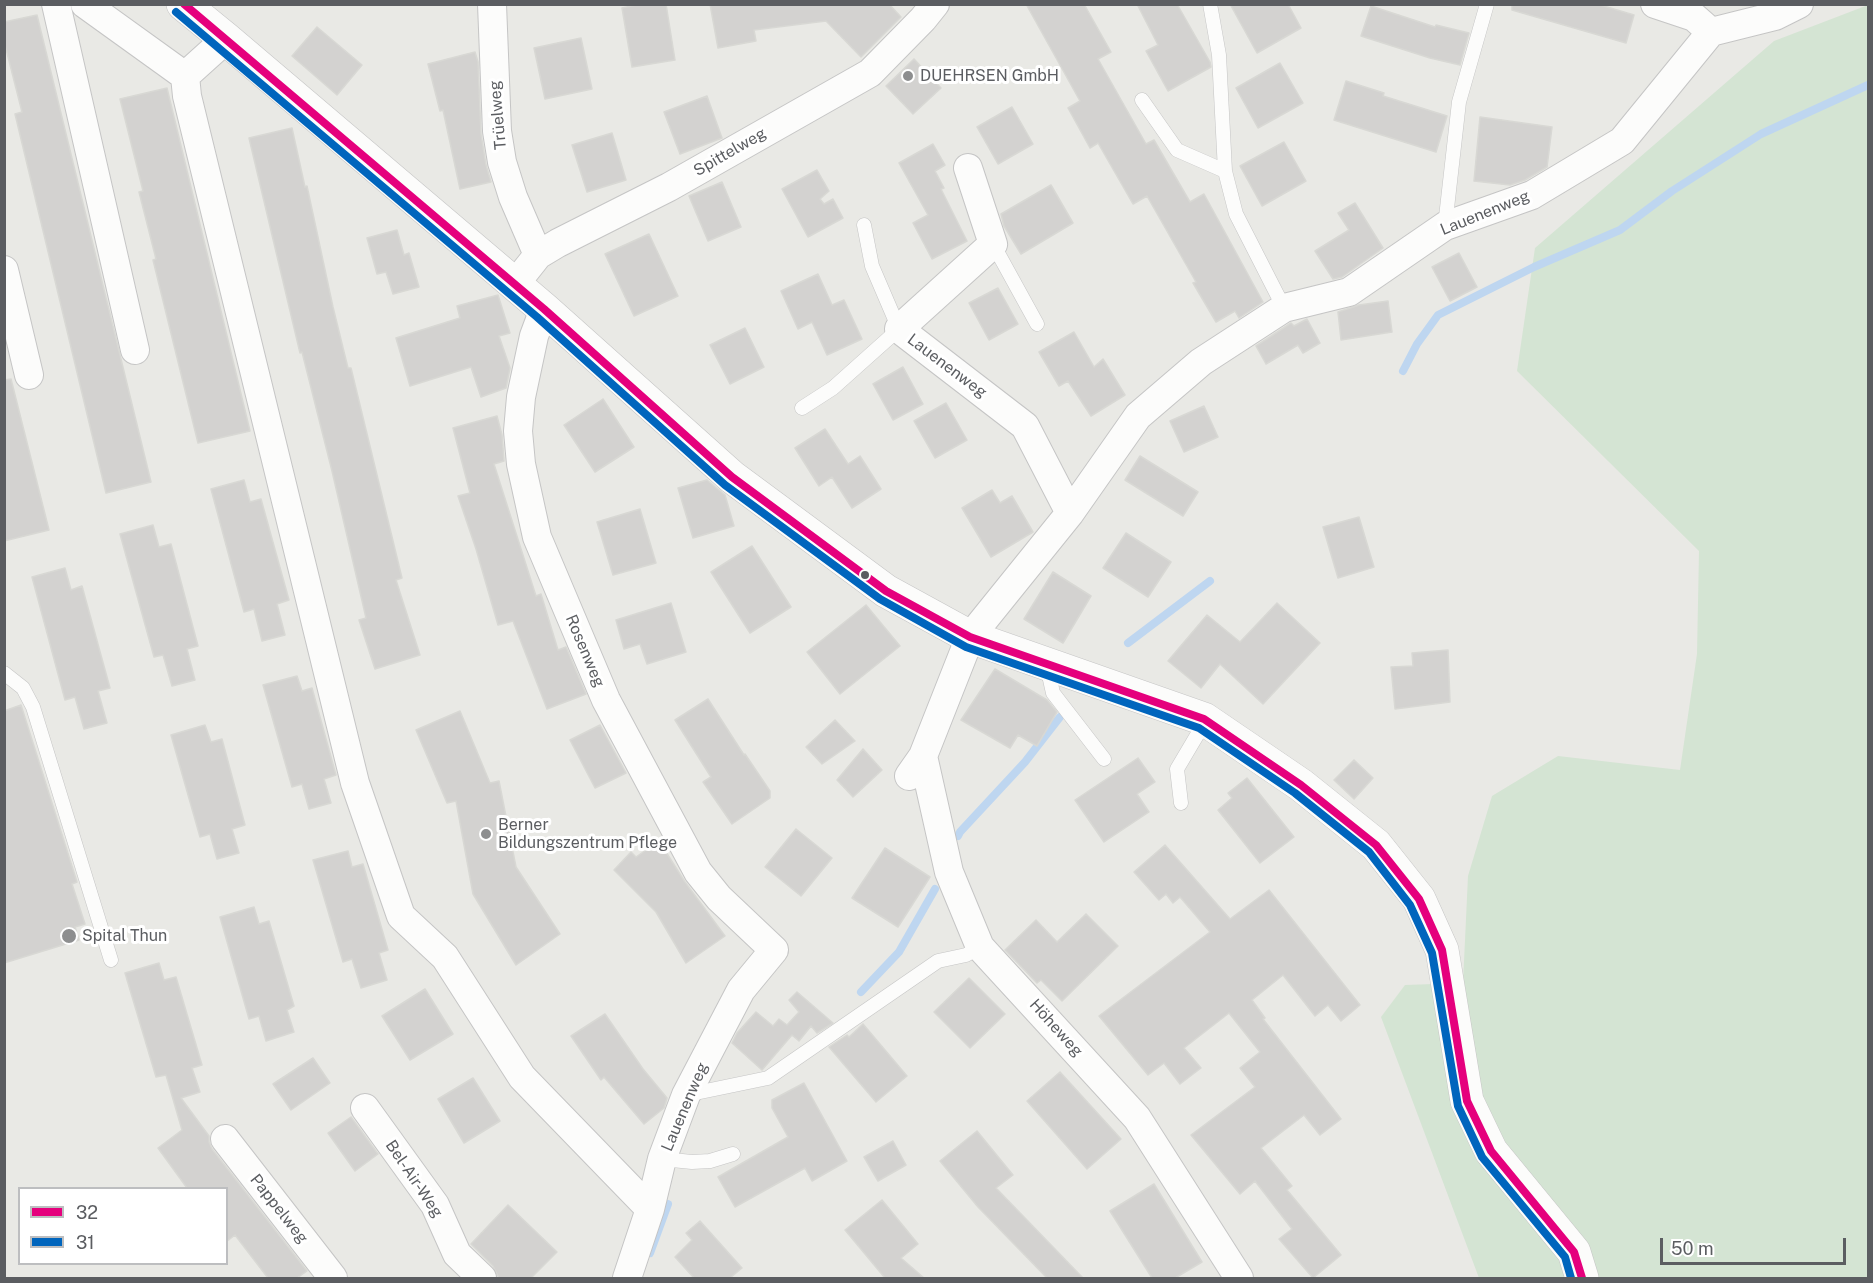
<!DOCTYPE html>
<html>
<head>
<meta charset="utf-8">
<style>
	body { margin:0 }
	#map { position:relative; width:1873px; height:1283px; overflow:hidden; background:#e9e9e5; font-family:"Public Sans",sans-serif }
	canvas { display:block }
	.frame { position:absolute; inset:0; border:6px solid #5b5d61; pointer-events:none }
	.legend { position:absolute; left:18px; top:1187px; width:210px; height:78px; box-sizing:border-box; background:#fff; border:2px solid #bdbec0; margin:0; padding:8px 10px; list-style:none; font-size:18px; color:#5b5d61 }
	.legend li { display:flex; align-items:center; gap:12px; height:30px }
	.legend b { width:30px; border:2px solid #bdbec0 }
	.scale { position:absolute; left:1660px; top:1238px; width:186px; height:27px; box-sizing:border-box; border:3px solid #5b5d61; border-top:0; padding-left:8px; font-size:18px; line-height:21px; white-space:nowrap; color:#5b5d61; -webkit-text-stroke:4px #fff; paint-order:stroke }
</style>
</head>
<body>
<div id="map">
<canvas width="1873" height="1283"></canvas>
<div class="frame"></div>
<ul class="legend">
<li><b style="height:8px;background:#e5007d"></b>32</li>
<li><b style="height:8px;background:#0065bd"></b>31</li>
</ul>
<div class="scale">50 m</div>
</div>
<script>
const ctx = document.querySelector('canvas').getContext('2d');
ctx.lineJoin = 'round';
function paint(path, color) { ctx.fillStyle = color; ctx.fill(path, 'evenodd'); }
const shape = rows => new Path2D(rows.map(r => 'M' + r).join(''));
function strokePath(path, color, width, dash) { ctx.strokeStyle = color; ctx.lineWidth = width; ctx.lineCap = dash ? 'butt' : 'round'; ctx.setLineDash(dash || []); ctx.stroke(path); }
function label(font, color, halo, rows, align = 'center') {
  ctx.font = font + ' "Public Sans",sans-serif'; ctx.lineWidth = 6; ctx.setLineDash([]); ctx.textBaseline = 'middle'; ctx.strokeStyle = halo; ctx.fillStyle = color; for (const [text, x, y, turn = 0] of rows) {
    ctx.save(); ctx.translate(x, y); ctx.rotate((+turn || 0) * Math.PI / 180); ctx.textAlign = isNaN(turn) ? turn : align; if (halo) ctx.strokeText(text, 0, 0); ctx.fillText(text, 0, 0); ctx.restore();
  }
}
const green = shape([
	[1868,5,1868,1278,1479,1278,1381,1017,1405,985,1463,983,1468,876,1492,796,1558,756,1680,770,1697,654,1699,551,1517,371,1535,248,1774,41]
]);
const stream = shape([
	[1403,371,1417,344,1438,315,1534,267,1620,230,1672,191,1761,134,1868,85],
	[1128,643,1210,581],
	[958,836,960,832,1025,762,1060,717],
	[861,992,899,952,935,889],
	[650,1253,668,1204]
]);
const building = shape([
	[641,4,666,4,675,60,632,67,622,8,641,4],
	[710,4,889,4,901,17,861,57,826,21,754,30,756,41,718,48,710,4],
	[1026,4,1084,4,1111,52,1098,59,1146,144,1154,140,1190,202,1204,194,1263,302,1239,318,1235,311,1216,322,1193,283,1196,282,1147,196,1133,204,1098,143,1090,148,1068,108,1080,101,1026,4],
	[1137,4,1177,4,1210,62,1211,67,1168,91,1146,51,1158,45,1137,4],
	[1230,4,1288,4,1301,28,1257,53,1230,4],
	[1512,4,1597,4,1634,15,1626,43,1512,10,1512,4],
	[1371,6,1435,27,1436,25,1469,33,1460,65,1430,58,1361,36,1371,6],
	[37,15,151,482,106,493,15,114,22,112,4,41,4,22,37,15],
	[317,27,362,65,337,95,292,56,317,27],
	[581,38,592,89,545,99,534,48,581,38],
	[475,52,478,62,481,134,486,165,491,182,460,189,443,110,440,111,428,64,475,52],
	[914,59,941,88,913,114,886,86,914,59],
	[1280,63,1303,103,1258,128,1236,88,1280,63],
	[1346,81,1384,93,1383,96,1447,116,1436,152,1334,120,1346,81],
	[167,88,250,431,198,443,153,260,156,259,139,192,143,191,120,99,167,88],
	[707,96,722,138,680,154,664,112,707,96],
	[1012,107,1033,144,998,164,977,127,1012,107],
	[1480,117,1552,127,1547,167,1525,180,1510,185,1474,181,1480,117],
	[292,128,305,187,307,186,333,307,348,368,351,368,402,578,396,580,420,655,375,669,359,620,366,618,332,471,302,352,300,353,249,138,292,128],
	[612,133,626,180,587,192,572,145,612,133],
	[1284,142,1306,181,1262,206,1240,166,1284,142],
	[933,144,945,165,935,171,944,188,941,189,967,241,932,259,913,223,928,215,899,163,933,144],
	[817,170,829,191,820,199,824,204,833,199,843,218,808,237,782,189,817,170],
	[722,182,741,227,708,241,689,196,722,182],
	[1051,185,1073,223,1021,254,1004,226,1001,214,1051,185],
	[1355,203,1383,248,1342,277,1333,279,1315,251,1349,230,1338,213,1355,203],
	[397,230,404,255,409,253,419,287,393,294,386,272,377,274,367,238,397,230],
	[649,234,678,296,634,316,605,254,649,234],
	[1459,253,1477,287,1450,301,1432,267,1459,253],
	[818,274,832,305,844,300,862,339,827,355,812,322,798,329,781,291,818,274],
	[998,288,1018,324,989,340,969,303,998,288],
	[498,295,510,333,499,336,510,368,506,388,481,397,471,367,410,386,396,338,460,318,457,306,498,295],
	[1388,301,1392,332,1341,340,1338,312,1359,305,1388,301],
	[1307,319,1320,343,1303,353,1298,345,1266,364,1256,346,1291,323,1294,326,1307,319],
	[745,328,764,367,730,384,710,345,745,328],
	[1074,332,1094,367,1103,359,1125,395,1091,416,1068,381,1059,386,1039,352,1074,332],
	[903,367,923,404,893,420,873,384,903,367],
	[11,379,49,530,4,541,4,380,11,379],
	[603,399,634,447,595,472,564,425,603,399],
	[946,403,967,440,935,458,914,421,946,403],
	[1204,406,1218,437,1184,452,1170,421,1204,406],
	[497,416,502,435,504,461,494,464,536,596,541,594,558,650,566,647,586,694,547,709,513,621,498,625,476,549,458,496,470,493,453,428,497,416],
	[825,429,848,464,860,456,881,489,852,508,832,477,819,486,795,448,825,429],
	[1140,456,1198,492,1183,516,1125,480,1140,456],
	[244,480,250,502,261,499,289,600,277,604,285,635,262,641,254,609,244,612,211,489,244,480],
	[707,480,725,495,734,526,693,538,678,488,707,480],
	[992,490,1000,503,1012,496,1033,532,991,557,962,508,992,490],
	[640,509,656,563,613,575,597,522,640,509],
	[1359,517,1374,567,1338,578,1323,527,1359,517],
	[153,525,159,547,171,544,198,646,187,649,195,680,172,686,163,655,154,657,120,534,153,525],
	[1126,533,1171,562,1148,597,1103,568,1126,533],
	[752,546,791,607,750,633,711,572,752,546],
	[65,568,71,590,82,586,110,688,98,691,107,723,84,729,75,697,65,700,32,577,65,568],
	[1053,572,1091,596,1063,643,1024,619,1053,572],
	[671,603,686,652,647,664,640,644,624,649,616,620,671,603],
	[1277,603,1320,643,1263,704,1220,664,1201,688,1168,661,1207,615,1240,642,1277,603],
	[866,605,900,646,840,694,807,652,866,605],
	[1448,650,1450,702,1395,709,1391,667,1413,666,1412,653,1448,650],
	[995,669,1047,700,1057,712,1037,746,1018,735,1010,748,961,720,995,669],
	[297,676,302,691,312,688,336,775,324,779,331,803,309,809,302,784,292,787,263,685,297,676],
	[708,699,744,755,745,754,770,791,770,798,732,824,703,782,711,777,675,720,708,699],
	[21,705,77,882,72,884,85,924,75,927,79,940,4,963,4,711,21,705],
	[460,711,490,783,499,781,516,867,560,934,516,965,473,894,456,801,447,803,416,730,460,711],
	[835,720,855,741,822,764,806,747,835,720],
	[205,725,211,742,222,739,245,825,232,829,239,853,217,859,210,834,200,837,171,735,205,725],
	[600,725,626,773,595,788,570,740,600,725],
	[863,749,882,770,853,797,837,780,863,749],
	[1138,758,1155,782,1137,794,1149,812,1104,842,1075,800,1138,758],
	[1354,760,1373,778,1354,799,1334,780,1354,760],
	[1247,778,1294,837,1260,863,1218,810,1232,798,1228,793,1247,778],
	[796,829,832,858,801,896,765,867,796,829],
	[659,841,685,882,725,936,686,963,656,912,614,870,631,852,636,857,659,841],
	[1165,845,1230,919,1269,890,1360,1005,1341,1021,1328,1005,1315,1016,1283,975,1252,1000,1265,1018,1263,1019,1341,1119,1320,1135,1304,1115,1261,1148,1292,1186,1287,1190,1341,1255,1313,1278,1279,1239,1292,1229,1255,1181,1240,1194,1191,1135,1255,1087,1240,1068,1260,1052,1229,1013,1184,1048,1201,1068,1180,1084,1164,1063,1148,1075,1099,1016,1210,932,1180,897,1173,903,1166,894,1159,900,1134,872,1165,845],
	[885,848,930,877,898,927,852,898,885,848],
	[348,851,352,867,363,864,388,950,379,953,387,980,361,988,352,959,343,962,313,860,348,851],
	[254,907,259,924,269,921,294,1006,287,1010,294,1032,266,1041,259,1016,249,1019,220,917,254,907],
	[1086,914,1118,946,1062,1001,1041,980,1037,983,1005,950,1036,920,1057,942,1086,914],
	[159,963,164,980,176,977,202,1065,192,1068,200,1092,181,1098,209,1136,209,1142,212,1149,307,1271,297,1278,268,1278,235,1235,226,1242,226,1188,187,1188,158,1148,182,1130,166,1075,156,1077,125,973,159,963],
	[969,978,1005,1014,970,1048,934,1012,969,978],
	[425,989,453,1034,410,1060,382,1016,425,989],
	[797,992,833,1023,817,1033,811,1026,799,1041,792,1035,762,1070,732,1043,737,1033,756,1012,773,1026,779,1019,787,1025,799,1012,789,1000,797,992],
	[605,1014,643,1069,667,1098,664,1108,644,1124,604,1077,601,1080,571,1036,605,1014],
	[863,1024,907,1076,876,1102,829,1047,847,1035,849,1037,863,1024],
	[313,1058,330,1083,291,1110,273,1084,313,1058],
	[1060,1072,1121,1139,1087,1169,1027,1101,1060,1072],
	[473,1078,500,1121,464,1143,438,1099,473,1078],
	[804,1083,847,1161,812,1181,805,1168,735,1207,718,1177,788,1137,772,1108,772,1100,804,1083],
	[351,1117,378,1154,355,1171,328,1133,351,1117],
	[977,1131,1013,1175,996,1188,1083,1278,1047,1278,978,1207,940,1161,977,1131],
	[893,1141,906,1165,878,1181,864,1157,893,1141],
	[1154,1184,1202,1262,1175,1278,1152,1278,1110,1211,1154,1184],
	[882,1200,918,1244,901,1258,924,1278,885,1278,845,1230,882,1200],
	[508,1205,557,1252,531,1278,499,1278,493,1266,471,1244,508,1205],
	[700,1221,742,1268,730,1278,694,1278,675,1257,692,1240,686,1233,700,1221]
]);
const lane = shape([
	[1210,4,1219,55,1225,171,1236,214,1284,308],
	[1142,100,1177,150,1225,171],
	[1445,226,1459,102,1487,4],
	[993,244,1037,324],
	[802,408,833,388,899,329,872,266,864,225],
	[1047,666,1053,693,1104,759],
	[4,673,23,688,33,707,111,960],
	[1181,803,1177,769,1206,720],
	[686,1095,768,1078,938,961,966,955,980,947],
	[662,1159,692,1162,710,1161,733,1154]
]);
const street = shape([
	[56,4,135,350],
	[85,4,185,76,226,39],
	[492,4,497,131,502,162,513,197,538,255],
	[1655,4,1694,17,1711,32],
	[185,76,187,96,355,783,401,916,445,957,522,1077,650,1209],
	[968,168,993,244,899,329,1025,426,1070,513],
	[4,270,29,375],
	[515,284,538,255,558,243,669,187,870,73,923,19,935,4],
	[544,309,534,336,521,397,518,431,521,464,537,537,606,700,698,872,719,898,774,950,741,990,686,1095,662,1159,650,1209,627,1278],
	[923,756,949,872,980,947,1137,1118,1239,1278],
	[909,776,923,756,970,637,1070,513,1138,416,1201,362,1284,308,1349,292,1445,226,1532,195,1622,141,1711,32,1775,16,1799,4],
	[365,1108,435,1205,457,1254,482,1278],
	[225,1139,333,1278]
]);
const secondary = shape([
	[183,4,226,39,544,309,732,477,886,591,970,637,1204,719,1301,785,1376,845,1419,899,1442,950,1467,1101,1491,1151,1574,1252,1582,1278]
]);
const bus1 = shape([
	[184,4,544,309,732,477,886,591,970,637,1204,719,1301,785,1376,845,1419,899,1442,950,1467,1101,1491,1151,1574,1252,1582,1278]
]);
const bus2 = shape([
	[176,12,537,317,725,485,880,599,966,647,1199,728,1295,793,1369,852,1410,905,1432,953,1458,1106,1482,1157,1565,1257,1571,1278]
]);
const markers = [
	[908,76,6,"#8d8e8f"],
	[865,575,5,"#5b5d61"],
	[486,834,6,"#8d8e8f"],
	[69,936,8,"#8d8e8f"]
];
const poiNames = [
	["DUEHRSEN GmbH",920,76],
	["Berner",498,825],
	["Bildungszentrum Pflege",498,843],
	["Spital Thun",82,936]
];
const streetNames = [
	["Trüelweg",498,115,-95],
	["Spittelweg",730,152,-30],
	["Lauenenweg",1485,213,-22],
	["Lauenenweg",947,366,37],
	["Rosenweg",585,651,67],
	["Höheweg",1056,1028,48],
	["Lauenenweg",685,1107,-67],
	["Bel-Air-Weg",414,1179,56],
	["Pappelweg",279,1209,52]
];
paint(green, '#d4e4d3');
strokePath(stream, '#bed6f0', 8);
paint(building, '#d3d2d0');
strokePath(building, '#d8d8d4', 1.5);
strokePath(lane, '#c5c5c5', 15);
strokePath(street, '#c5c5c5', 30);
strokePath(secondary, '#c5c5c5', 34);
strokePath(lane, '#fcfcfb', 14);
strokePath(street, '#fcfcfb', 28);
strokePath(secondary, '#fcfcfb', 33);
strokePath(bus1, '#e5007d', 8);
strokePath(bus2, '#0065bd', 8);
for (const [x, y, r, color] of markers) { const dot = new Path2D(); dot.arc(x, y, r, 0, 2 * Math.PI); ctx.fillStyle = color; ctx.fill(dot); strokePath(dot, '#fff', 2); }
label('16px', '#5b5d61', '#fff', poiNames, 'left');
label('16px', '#5b5d61', '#fff', streetNames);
</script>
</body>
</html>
